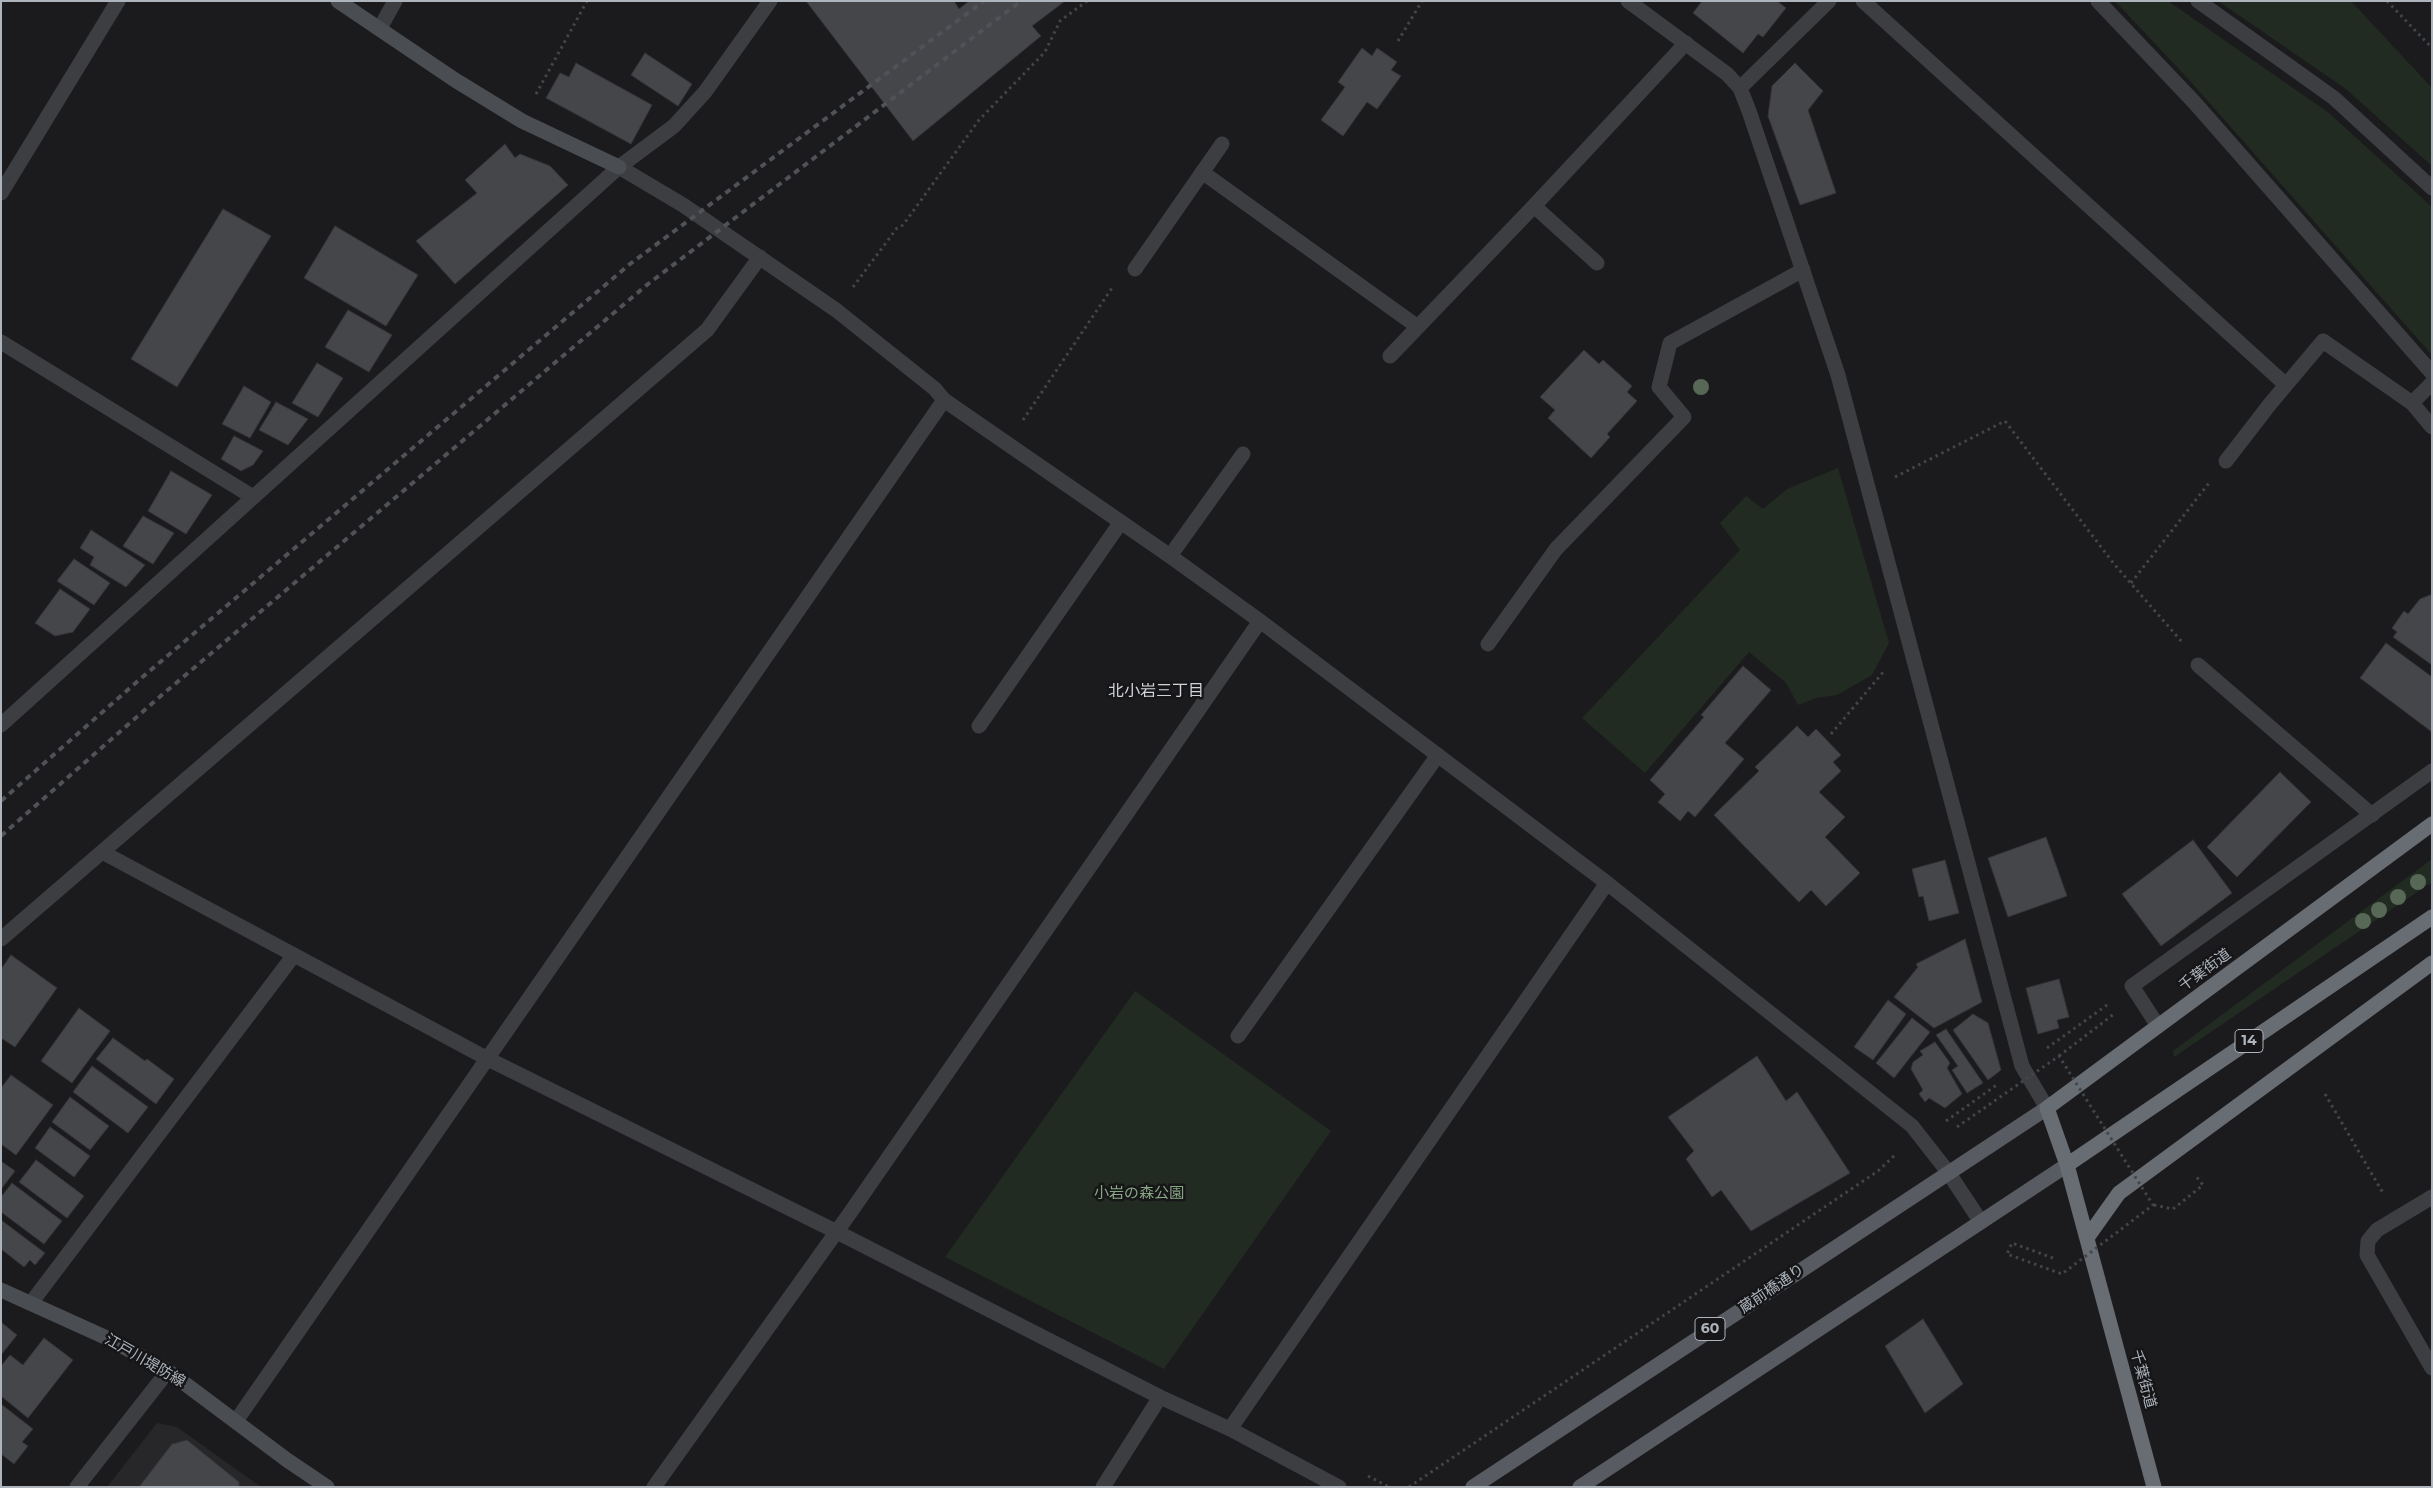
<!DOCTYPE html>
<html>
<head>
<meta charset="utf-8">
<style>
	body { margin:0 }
	#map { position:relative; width:2433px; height:1488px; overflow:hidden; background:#1b1b1d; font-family:Montserrat,sans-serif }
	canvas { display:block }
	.frame { position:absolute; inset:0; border:2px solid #adb4bc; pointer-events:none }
</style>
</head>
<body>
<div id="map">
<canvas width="2433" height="1488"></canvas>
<div class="frame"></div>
</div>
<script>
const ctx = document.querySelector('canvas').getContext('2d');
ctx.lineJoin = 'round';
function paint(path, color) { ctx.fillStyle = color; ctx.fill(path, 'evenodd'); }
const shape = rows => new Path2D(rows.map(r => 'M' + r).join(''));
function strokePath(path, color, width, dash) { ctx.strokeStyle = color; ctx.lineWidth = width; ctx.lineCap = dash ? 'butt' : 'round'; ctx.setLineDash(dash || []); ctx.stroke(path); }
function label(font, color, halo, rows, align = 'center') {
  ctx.font = font + ' Montserrat,"Noto Sans JP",sans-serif'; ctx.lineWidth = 5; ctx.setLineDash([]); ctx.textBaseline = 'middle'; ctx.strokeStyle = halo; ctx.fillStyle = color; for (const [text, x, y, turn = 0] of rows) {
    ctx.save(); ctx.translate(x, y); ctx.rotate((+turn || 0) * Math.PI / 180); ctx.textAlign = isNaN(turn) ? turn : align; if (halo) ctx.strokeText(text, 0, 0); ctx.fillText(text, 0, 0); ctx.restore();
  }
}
const built = shape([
	[157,1423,177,1427,261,1487,107,1487]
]);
const green = shape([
	[2115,1,2168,1,2329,113,2432,207,2432,355,2191,82],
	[2218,1,2351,1,2432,88,2432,166,2346,89],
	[1838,468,1889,643,1872,675,1837,695,1816,698,1798,705,1786,683,1749,652,1645,773,1582,718,1740,550,1720,523,1746,496,1763,509,1787,489],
	[2432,859,2432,882,2174,1057,2173,1051],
	[1135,991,1331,1131,1164,1369,945,1257]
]);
const building = shape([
	[806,1,1065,1,1032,26,1041,36,913,141,806,1],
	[954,1,969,1,959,9,954,1],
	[1702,1,1777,1,1786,8,1763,37,1758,34,1743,53,1693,13,1702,1],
	[1362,48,1372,56,1377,48,1397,62,1391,70,1401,76,1377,109,1367,102,1343,136,1321,120,1345,87,1338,82,1362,48],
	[645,53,692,84,678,106,631,75,645,53],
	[576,63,652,105,631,144,546,98,560,73,569,77,576,63],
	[1795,63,1823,91,1808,110,1836,193,1800,205,1768,116,1772,86,1795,63],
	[505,144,515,158,520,154,550,166,568,185,455,284,416,241,477,193,465,180,505,144],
	[223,209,271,236,177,387,131,359,223,209],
	[335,226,418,275,386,326,304,278,335,226],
	[348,310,392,335,369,372,325,347,348,310],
	[1584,350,1599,364,1603,360,1632,386,1627,392,1637,401,1607,434,1610,437,1591,458,1548,418,1555,410,1540,397,1584,350],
	[317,363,343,378,318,417,292,403,317,363],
	[244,386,271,402,250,438,222,424,244,386],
	[276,402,308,419,288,445,259,430,276,402],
	[234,436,263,451,253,465,241,471,221,459,234,436],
	[171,471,212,495,186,534,148,511,171,471],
	[143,516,174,533,153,564,123,546,143,516],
	[91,530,145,565,126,587,90,565,94,557,80,548,91,530],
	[74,559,110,583,94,605,57,581,74,559],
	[60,589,90,609,73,632,55,636,35,623,60,589],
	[2430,595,2432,596,2432,665,2393,637,2397,632,2392,628,2404,611,2408,614,2420,599,2430,595],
	[2386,643,2432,677,2432,732,2360,678,2386,643],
	[1743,666,1771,690,1725,743,1744,759,1695,817,1688,811,1680,821,1658,802,1665,794,1650,780,1704,717,1701,715,1743,666],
	[1797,726,1808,737,1816,729,1841,755,1833,762,1841,771,1819,792,1845,817,1825,837,1860,873,1826,906,1811,890,1799,902,1714,815,1759,771,1755,767,1797,726],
	[2280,772,2311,802,2237,877,2207,847,2280,772],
	[2046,837,2067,896,2008,917,1988,858,2046,837],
	[2193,840,2232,893,2161,946,2122,894,2193,840],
	[1945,860,1959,913,1929,921,1923,896,1919,897,1912,869,1945,860],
	[1965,939,1982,1002,1934,1028,1894,997,1918,967,1916,964,1965,939],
	[11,955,57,988,15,1047,1,1038,1,969,11,955],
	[2059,979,2069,1017,2057,1020,2059,1028,2038,1034,2026,988,2059,979],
	[1888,1000,1906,1014,1873,1060,1854,1047,1888,1000],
	[79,1008,110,1031,72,1083,41,1061,79,1008],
	[1973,1014,1988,1023,2001,1070,1988,1080,1953,1030,1973,1014],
	[1912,1018,1930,1032,1894,1078,1876,1063,1912,1018],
	[1946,1029,1983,1083,1967,1093,1952,1070,1958,1066,1936,1035,1946,1029],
	[113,1038,145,1061,147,1059,174,1079,156,1104,96,1059,113,1038],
	[1935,1042,1950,1063,1947,1068,1962,1094,1945,1108,1929,1098,1925,1102,1919,1094,1923,1090,1911,1069,1913,1062,1923,1055,1920,1051,1935,1042],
	[1757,1056,1786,1101,1797,1092,1850,1173,1751,1231,1721,1190,1712,1197,1686,1159,1694,1151,1668,1117,1757,1056],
	[92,1066,148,1107,128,1133,73,1092,92,1066],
	[11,1075,53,1105,16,1155,1,1144,1,1088,11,1075],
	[70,1097,109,1126,90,1150,52,1122,70,1097],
	[50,1127,90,1156,74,1177,35,1148,50,1127],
	[36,1160,84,1196,67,1218,19,1182,36,1160],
	[1,1161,15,1171,2,1188,1,1187,1,1161],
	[12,1183,62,1221,44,1244,1,1212,1,1197,12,1183],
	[1,1220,45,1253,35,1265,30,1260,24,1267,1,1249,1,1220],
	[1923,1319,1963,1384,1925,1413,1885,1346,1923,1319],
	[1,1322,17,1335,1,1355,1,1322],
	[44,1338,73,1360,28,1418,1,1396,1,1366,10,1355,23,1365,44,1338],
	[1,1404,33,1429,22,1442,28,1446,14,1464,1,1454,1,1404],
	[187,1440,239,1482,239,1487,139,1487,172,1444,187,1440]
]);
const path = shape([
	[2387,1,2432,48],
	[1398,41,1422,1],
	[536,94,587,1],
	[853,287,897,228,903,225,979,120,1045,52,1060,21,1087,1],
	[1023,420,1112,288],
	[1895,477,2005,421,2114,564,2182,642],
	[2131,583,2209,483],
	[1831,734,1885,670],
	[2047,1048,2107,1005],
	[2059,1056,2114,1014],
	[2325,1094,2383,1193],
	[1946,1121,1998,1084],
	[2154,1205,2173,1209,2203,1185,2195,1175],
	[2053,1258,2012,1243,2007,1254,2062,1274],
	[1368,1476,1389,1487],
	[1409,1487,1878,1171,1895,1155]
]);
const lane = shape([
	[1863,1,2286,385],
	[2098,1,2194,102,2432,373],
	[619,167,674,126,705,92,770,1],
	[1202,172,1418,327],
	[1534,206,1597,263],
	[1135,269,1222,144],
	[1,342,253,497],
	[1390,356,1534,206,1686,43],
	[2412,403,2432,427],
	[2226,461,2270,404,2323,341,2412,403,2432,383],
	[1170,556,1243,454],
	[1488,644,1556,549,1684,417,1659,387,1670,343,1803,270],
	[2198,665,2372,815],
	[979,726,1121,522],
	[1238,1036,1438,755],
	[31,1303,294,955],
	[1103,1487,1160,1397]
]);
const street = shape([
	[1628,1,1727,74,1740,88,1749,111,1838,375,2022,1066,2047,1108],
	[2198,1,2334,98,2432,188],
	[380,28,395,1],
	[1740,88,1829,1],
	[1,193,118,1],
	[1,725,619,167,683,205,836,310,935,389,944,400,1170,556,1260,621,1607,883,1912,1126,1948,1172,1981,1222],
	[102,852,488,1059,837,1232,1160,1397,1230,1429,1339,1487],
	[1,939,707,330,760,257],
	[2158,1026,2132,986,2432,771],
	[2432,1197,2377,1230,2368,1241,2367,1255,2432,1368],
	[236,1421,944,400],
	[1230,1429,1607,883],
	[77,1487,168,1371],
	[654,1487,850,1213,1260,621]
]);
const secondary = shape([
	[338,1,455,80,522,121,619,167],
	[1,1290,107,1338,168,1371,287,1460,327,1487]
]);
const primary = shape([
	[1473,1487,2047,1108],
	[1580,1487,2067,1165]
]);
const highway = shape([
	[2067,1165,2432,917],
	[2087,1238,2119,1193,2432,963],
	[2154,1487,2067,1165,2047,1108,2432,824]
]);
const rail = shape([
	[1,801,139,680,630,264,984,1],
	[1,836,156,700,648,284,1021,1]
]);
const pathBridge = shape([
	[1957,1127,2059,1056,2153,1205,2062,1274]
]);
const trees = [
	[1701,387],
	[2418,882],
	[2398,897],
	[2379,910],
	[2363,921]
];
const shields = [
	[2249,1041,28],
	[1710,1329,30]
];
const shieldNames = [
	["14",2249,1041],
	["60",1710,1329]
];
const streetNames = [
	["千葉街道",2205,970,-36],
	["蔵前橋通り",1772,1289,-34],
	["江戸川堤防線",145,1361,30],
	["千葉街道",2143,1379,75]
];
const parkNames = [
	["小岩の森公園",1139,1194]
];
const neighbourhoodNames = [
	["北小岩三丁目",1156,691]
];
paint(built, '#27272a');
paint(green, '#222b22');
paint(building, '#45464a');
strokePath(building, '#353539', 1);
strokePath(path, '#424549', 3, [2.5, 4]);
strokePath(lane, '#3c3e42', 15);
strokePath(street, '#3c3e42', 15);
strokePath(secondary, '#4a4d52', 15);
strokePath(primary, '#585b61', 15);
strokePath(highway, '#686d73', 15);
strokePath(rail, '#4f5257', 4, [6, 5]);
strokePath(pathBridge, '#424549', 3, [2.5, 4]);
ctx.fillStyle = '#576856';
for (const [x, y] of trees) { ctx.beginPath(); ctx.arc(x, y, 8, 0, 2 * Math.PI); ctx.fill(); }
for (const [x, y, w] of shields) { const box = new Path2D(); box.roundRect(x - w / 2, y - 11.5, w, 23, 4); ctx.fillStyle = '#161618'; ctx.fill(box); strokePath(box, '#adb4bc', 1); }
label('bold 14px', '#adb4bc', null, shieldNames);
label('15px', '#adb4bc', '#161618', streetNames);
label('15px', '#88a785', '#161618', parkNames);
label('16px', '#cfd3d8', '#161618', neighbourhoodNames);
</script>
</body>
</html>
